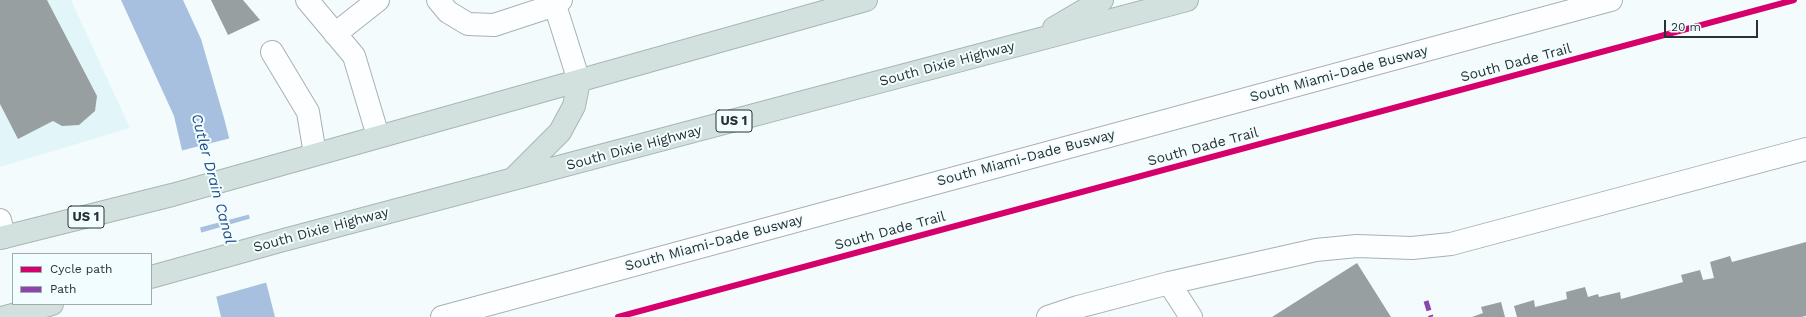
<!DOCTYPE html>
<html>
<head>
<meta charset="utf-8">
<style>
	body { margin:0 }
	#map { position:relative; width:1806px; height:317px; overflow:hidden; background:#f4fbfc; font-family:"Work Sans",sans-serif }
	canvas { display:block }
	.legend { position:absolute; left:12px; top:253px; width:140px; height:52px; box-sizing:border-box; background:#f1fdff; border:1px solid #a1abad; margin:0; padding:5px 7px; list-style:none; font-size:12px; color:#293132 }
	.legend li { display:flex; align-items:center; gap:8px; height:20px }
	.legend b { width:20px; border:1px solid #a1abad }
	.scale { position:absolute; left:1664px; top:20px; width:94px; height:18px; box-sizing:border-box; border:2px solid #293132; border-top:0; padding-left:5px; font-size:12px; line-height:14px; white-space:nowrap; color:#293132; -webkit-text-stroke:3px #f1fdff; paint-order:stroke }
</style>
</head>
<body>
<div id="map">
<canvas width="1806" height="317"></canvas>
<ul class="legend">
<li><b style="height:5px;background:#d6006c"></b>Cycle path</li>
<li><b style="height:5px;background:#8e44ad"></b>Path</li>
</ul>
<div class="scale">20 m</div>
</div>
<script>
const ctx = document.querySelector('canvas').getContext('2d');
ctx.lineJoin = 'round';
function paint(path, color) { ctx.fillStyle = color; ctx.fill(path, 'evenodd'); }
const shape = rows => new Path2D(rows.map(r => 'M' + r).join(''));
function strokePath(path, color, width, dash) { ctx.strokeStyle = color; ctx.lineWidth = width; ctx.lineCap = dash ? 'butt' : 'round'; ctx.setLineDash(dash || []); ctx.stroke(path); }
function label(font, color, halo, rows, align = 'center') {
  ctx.font = font + ' "Work Sans",sans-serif'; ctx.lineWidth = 4; ctx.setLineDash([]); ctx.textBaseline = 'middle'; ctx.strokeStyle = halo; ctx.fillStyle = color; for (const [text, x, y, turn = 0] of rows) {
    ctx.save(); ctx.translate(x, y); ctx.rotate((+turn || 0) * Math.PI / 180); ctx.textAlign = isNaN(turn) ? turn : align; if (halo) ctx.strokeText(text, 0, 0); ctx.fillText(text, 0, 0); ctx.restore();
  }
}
const built = shape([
	[0,0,71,0,130,128,0,167]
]);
const water = shape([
	[121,0,183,0,201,39,224,118,275,317,221,317,174,116]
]);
const pier = shape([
	[231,138,251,214,198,228,180,151],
	[252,218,268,282,215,297,200,233]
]);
const building = shape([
	[0,0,47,0,97,96,95,111,79,125,62,126,53,121,18,139,0,104],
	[211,0,243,0,260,20,228,35],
	[1806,242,1806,316,1801,317,1517,317,1514,306,1534,300,1535,307,1567,299,1566,292,1585,287,1588,297,1598,294,1599,297,1620,292,1621,299,1683,282,1681,275,1700,270,1703,280,1714,278,1710,262,1730,256,1732,262],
	[1357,263,1391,317,1272,317],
	[1501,302,1505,317,1472,317,1483,313,1481,307]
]);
const minor = shape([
	[307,0,354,56,378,136],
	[438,0,448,12,468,24,494,25,555,5],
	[561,0,555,5,579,81],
	[335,34,378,0],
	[272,52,308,112,315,154],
	[0,220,4,237],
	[1169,283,1191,317],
	[442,317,1611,0],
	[1048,317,1078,307,1169,283,1316,250,1357,246,1412,248,1451,244,1806,149]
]);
const highway = shape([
	[1054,28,1102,0],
	[513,179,560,132,574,106,579,81],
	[0,238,172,195,866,0],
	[151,277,280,241,1187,0],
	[5,317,52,304]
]);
const quiet = shape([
	[1426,301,1431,317]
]);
const cycleway = shape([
	[618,317,1794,0]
]);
const shields = [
	[734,121,36],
	[86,217,36]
];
const shieldNames = [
	["US 1",734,121],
	["US 1",86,217]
];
const streetNames = [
	["South Dade Trail",1516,63,-15],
	["South Dixie Highway",947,64,-15],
	["South Miami-Dade Busway",1339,74,-15],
	["South Dade Trail",1203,147,-15],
	["South Dixie Highway",634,148,-15],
	["South Miami-Dade Busway",1026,158,-15],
	["South Dixie Highway",321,230,-15],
	["South Dade Trail",890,231,-15],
	["South Miami-Dade Busway",714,243,-15]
];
const waterNames = [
	["Cutler Drain Canal",213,179,75]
];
paint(built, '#e2f6f9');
paint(water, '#a7c0df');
paint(pier, '#f4fbfc');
paint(building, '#989fa1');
strokePath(minor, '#a9b0b1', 24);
strokePath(highway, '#a5b6b4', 24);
strokePath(minor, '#fdfeff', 22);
strokePath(highway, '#d3e1de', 22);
strokePath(quiet, '#8e44ad', 5, [10, 5]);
strokePath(cycleway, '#d6006c', 6);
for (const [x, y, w] of shields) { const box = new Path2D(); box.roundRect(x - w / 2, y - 11, w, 22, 3); ctx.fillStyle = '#f1fdff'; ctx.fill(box); strokePath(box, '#293132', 1); }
label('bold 13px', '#293132', null, shieldNames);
label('14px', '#293132', '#f1fdff', streetNames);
label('italic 15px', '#234e86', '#f1fdff', waterNames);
</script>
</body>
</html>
